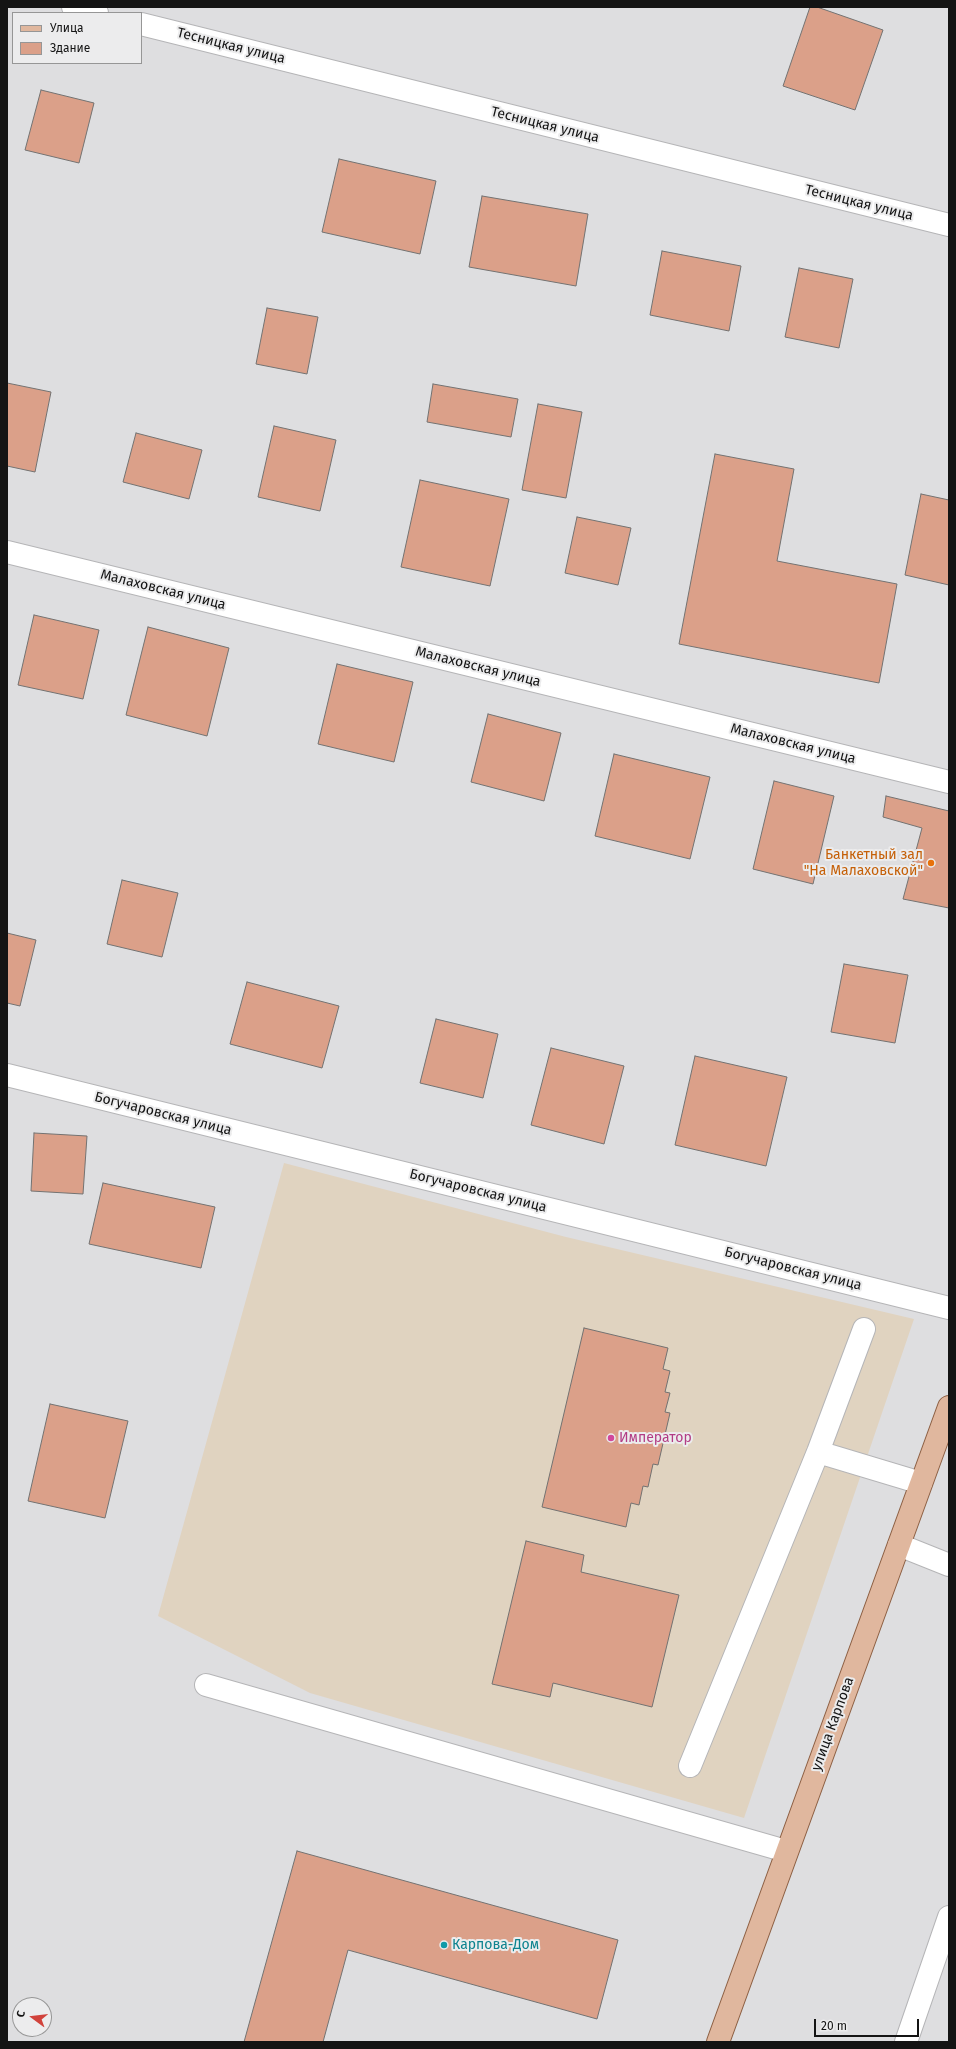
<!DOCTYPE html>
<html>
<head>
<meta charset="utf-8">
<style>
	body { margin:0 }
	#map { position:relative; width:956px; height:2049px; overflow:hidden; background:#dedee0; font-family:"Fira Sans",sans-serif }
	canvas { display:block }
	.frame { position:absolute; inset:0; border:8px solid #141414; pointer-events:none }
	.legend { position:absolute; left:12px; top:12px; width:130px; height:52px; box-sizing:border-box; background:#ececed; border:1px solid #969696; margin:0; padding:5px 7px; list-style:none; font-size:12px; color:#141414 }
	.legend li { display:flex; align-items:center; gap:8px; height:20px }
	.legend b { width:20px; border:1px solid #969696 }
	.north { position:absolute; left:12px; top:1997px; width:40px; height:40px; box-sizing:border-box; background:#ececed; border:1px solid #969696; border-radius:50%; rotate:285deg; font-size:11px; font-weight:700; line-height:16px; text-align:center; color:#141414 }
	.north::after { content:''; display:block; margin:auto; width:14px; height:18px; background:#d1433c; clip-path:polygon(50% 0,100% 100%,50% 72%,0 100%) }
	.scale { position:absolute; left:814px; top:2019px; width:105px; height:18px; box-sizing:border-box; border:2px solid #141414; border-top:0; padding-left:5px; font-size:12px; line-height:14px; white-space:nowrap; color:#141414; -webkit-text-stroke:3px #ececed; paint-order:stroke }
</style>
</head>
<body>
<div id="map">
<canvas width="956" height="2049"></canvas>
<div class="frame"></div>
<ul class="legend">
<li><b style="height:5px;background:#e0b79e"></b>Улица</li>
<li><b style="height:11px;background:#dba089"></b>Здание</li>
</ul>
<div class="north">С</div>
<div class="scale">20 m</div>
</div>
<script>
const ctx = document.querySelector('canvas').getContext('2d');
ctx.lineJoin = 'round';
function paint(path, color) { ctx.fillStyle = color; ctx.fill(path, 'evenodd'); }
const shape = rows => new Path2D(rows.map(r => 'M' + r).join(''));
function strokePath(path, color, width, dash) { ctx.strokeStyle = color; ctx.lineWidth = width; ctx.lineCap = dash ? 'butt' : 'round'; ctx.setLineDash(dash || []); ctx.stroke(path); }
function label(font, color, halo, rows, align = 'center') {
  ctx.font = font + ' "Fira Sans",sans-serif'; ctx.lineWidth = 4; ctx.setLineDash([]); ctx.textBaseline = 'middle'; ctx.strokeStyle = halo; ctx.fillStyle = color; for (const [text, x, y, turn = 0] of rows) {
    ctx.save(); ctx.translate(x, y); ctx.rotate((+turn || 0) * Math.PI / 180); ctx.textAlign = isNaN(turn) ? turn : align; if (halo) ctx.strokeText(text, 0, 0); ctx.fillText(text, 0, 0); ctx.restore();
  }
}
const commercial = shape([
	[284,1163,566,1237,914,1319,744,1818,310,1693,158,1616]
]);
const building = shape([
	[810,7,817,7,883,30,855,110,783,86,810,7],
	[41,90,94,103,79,163,25,150,41,90],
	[339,159,436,181,420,254,322,232,339,159],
	[482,196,588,214,576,286,469,267,482,196],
	[662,251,741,266,729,331,650,315,662,251],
	[799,268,853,279,839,348,785,337,799,268],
	[267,308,318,317,307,374,256,364,267,308],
	[7,383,51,392,35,472,7,466,7,383],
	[433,384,518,399,511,437,427,422,433,384],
	[538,404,582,412,566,498,522,490,538,404],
	[274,426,336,440,320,511,258,497,274,426],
	[136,433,202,450,189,499,123,482,136,433],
	[715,454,794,469,777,561,897,584,879,683,679,644,715,454],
	[420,480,509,499,490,586,401,567,420,480],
	[921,494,949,500,949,585,905,575,921,494],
	[577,517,631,528,618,585,565,573,577,517],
	[34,615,99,630,83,699,18,685,34,615],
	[148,627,229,648,207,736,126,715,148,627],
	[337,664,413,682,394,762,318,744,337,664],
	[488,714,561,733,544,801,471,782,488,714],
	[614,754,710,777,690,859,595,836,614,754],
	[774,781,834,796,813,884,753,869,774,781],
	[886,796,949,811,949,908,903,899,922,828,883,817,886,796],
	[122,880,178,893,162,957,107,944,122,880],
	[7,933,36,940,20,1006,7,1003,7,933],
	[844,964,908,975,895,1043,831,1032,844,964],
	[247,982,339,1006,322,1068,230,1044,247,982],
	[436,1019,498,1034,483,1098,420,1083,436,1019],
	[551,1048,624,1066,604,1144,531,1125,551,1048],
	[695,1056,787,1077,766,1166,675,1145,695,1056],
	[34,1133,87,1136,83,1194,31,1191,34,1133],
	[103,1183,215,1207,201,1268,89,1244,103,1183],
	[584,1328,668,1348,663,1369,670,1371,665,1392,670,1393,665,1412,670,1413,658,1465,653,1464,648,1487,643,1486,639,1505,631,1503,626,1527,542,1507,584,1328],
	[50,1404,128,1421,105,1518,28,1501,50,1404],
	[526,1541,584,1555,581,1572,679,1595,652,1707,553,1683,550,1697,492,1684,526,1541],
	[297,1851,618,1940,597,2019,348,1950,323,2042,244,2042,297,1851]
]);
const minor = shape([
	[73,7,97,13],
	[141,24,949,225],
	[7,552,949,782],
	[7,1075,949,1308],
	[818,1452,921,1483],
	[899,1545,949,1565],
	[206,1685,786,1851],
	[690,1766,818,1452,864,1329],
	[906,2042,949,1917]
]);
const major = shape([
	[718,2042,949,1407]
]);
const markers = [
	[931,863,4,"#e8710a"],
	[611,1438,4,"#d1479c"],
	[444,1945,4,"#0f9aa8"]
];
const streetNames = [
	["Тесницкая улица",231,46,14],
	["Тесницкая улица",545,125,14],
	["Тесницкая улица",859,203,14],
	["Малаховская улица",163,590,14],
	["Малаховская улица",478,667,14],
	["Малаховская улица",793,744,14],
	["Богучаровская улица",163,1114,14],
	["Богучаровская улица",478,1191,14],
	["Богучаровская улица",793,1269,14],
	["улица Карпова",833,1724,-70]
];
const foodNames = [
	["Банкетный зал",923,855],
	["\"На Малаховской\"",923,871]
];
const hotelNames = [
	["Император",619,1438]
];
const cultureNames = [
	["Карпова-Дом",452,1945]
];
paint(commercial, '#e0d3c0');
paint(building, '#dba089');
strokePath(building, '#737271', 1);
strokePath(minor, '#b5b5b7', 24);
strokePath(major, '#8c5f43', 24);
strokePath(minor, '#fff', 22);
strokePath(major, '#e0b79e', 22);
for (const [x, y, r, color] of markers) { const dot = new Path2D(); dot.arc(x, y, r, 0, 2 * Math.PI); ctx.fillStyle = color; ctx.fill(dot); strokePath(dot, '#ececed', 1.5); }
label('14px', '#141414', '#ececed', streetNames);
label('14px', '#c56008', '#ececed', foodNames, 'right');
label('14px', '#b23c85', '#ececed', hotelNames, 'left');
label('14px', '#0d838f', '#ececed', cultureNames, 'left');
</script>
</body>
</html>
